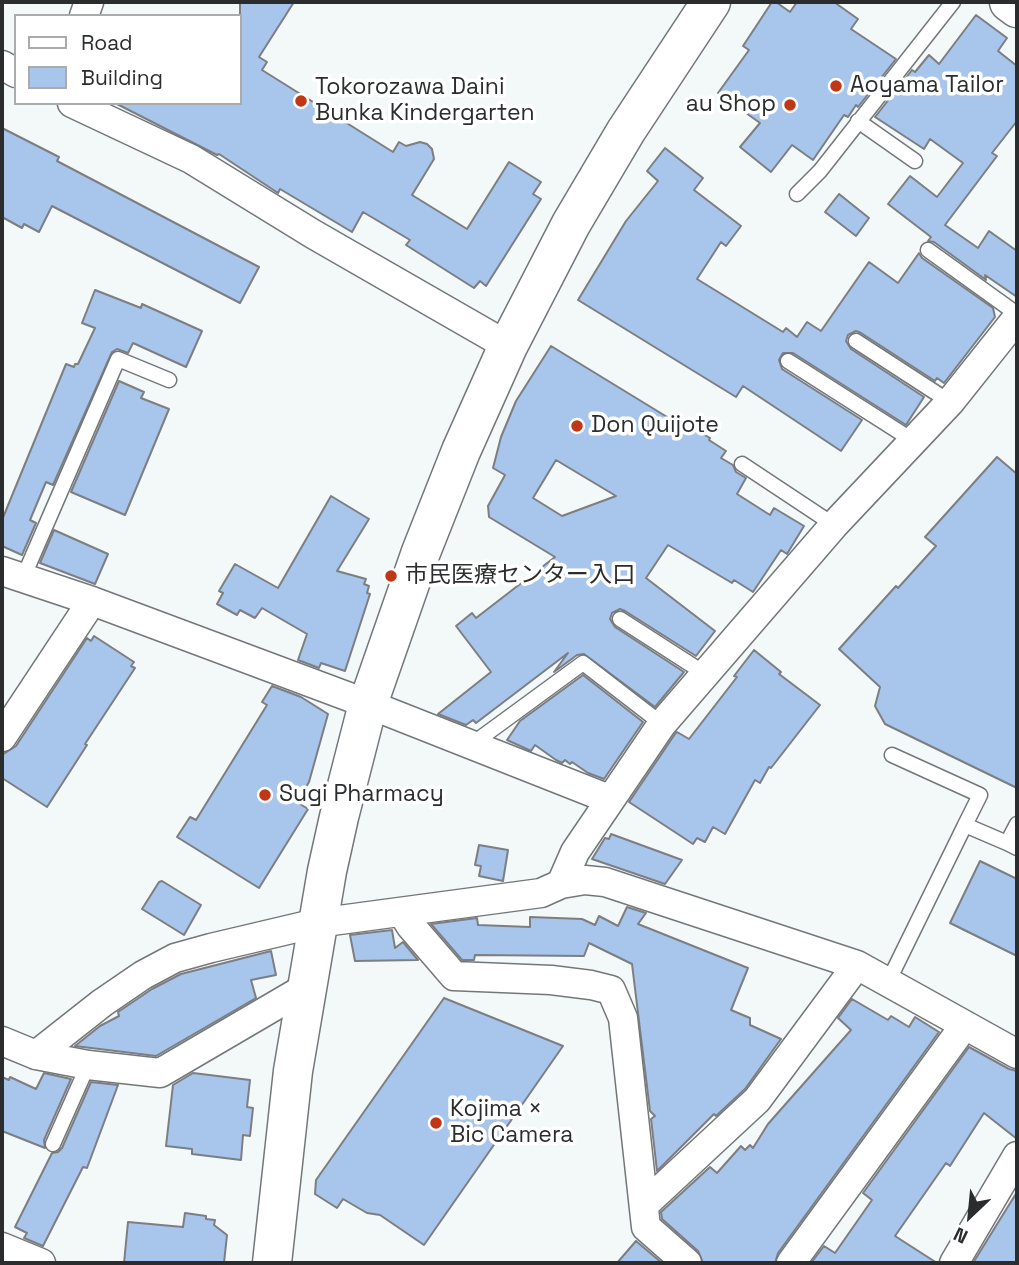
<!DOCTYPE html>
<html>
<head>
<meta charset="utf-8">
<style>
	body { margin:0 }
	#map { position:relative; width:1019px; height:1265px; overflow:hidden; background:#f3f8f9; font-family:"Space Grotesk",sans-serif }
	canvas { display:block }
	.frame { position:absolute; inset:0; border:4px solid #2a2c2d; pointer-events:none }
	.legend { position:absolute; left:14px; top:14px; width:228px; height:91px; box-sizing:border-box; background:#fff; border:2px solid #aaabab; margin:0; padding:9px 12px; list-style:none; font-size:21px; color:#2a2c2d }
	.legend li { display:flex; align-items:center; gap:14px; height:35px }
	.legend b { width:35px; border:2px solid #aaabab }
	.north { position:absolute; left:935px; top:1181px; width:70px; height:70px; -webkit-text-stroke:5px #fff; paint-order:stroke; rotate:206deg; font-size:19px; font-weight:700; line-height:28px; text-align:center; color:#2a2c2d }
	.north::after { content:''; display:block; margin:auto; width:24px; height:32px; background:#2a2c2d; clip-path:polygon(50% 0,100% 100%,50% 72%,0 100%) }
</style>
</head>
<body>
<div id="map">
<canvas width="1019" height="1265"></canvas>
<div class="frame"></div>
<ul class="legend">
<li><b style="height:9px;background:#fff"></b>Road</li>
<li><b style="height:19px;background:#a8c5ec"></b>Building</li>
</ul>
<div class="north">N</div>
</div>
<script>
const ctx = document.querySelector('canvas').getContext('2d');
ctx.lineJoin = 'round';
function paint(path, color) { ctx.fillStyle = color; ctx.fill(path, 'evenodd'); }
const shape = rows => new Path2D(rows.map(r => 'M' + r).join(''));
function strokePath(path, color, width, dash) { ctx.strokeStyle = color; ctx.lineWidth = width; ctx.lineCap = dash ? 'butt' : 'round'; ctx.setLineDash(dash || []); ctx.stroke(path); }
function label(font, color, halo, rows, align = 'center') {
  ctx.font = font + ' "Space Grotesk","Noto Sans JP",sans-serif'; ctx.lineWidth = 7; ctx.setLineDash([]); ctx.textBaseline = 'middle'; ctx.strokeStyle = halo; ctx.fillStyle = color; for (const [text, x, y, turn = 0] of rows) {
    ctx.save(); ctx.translate(x, y); ctx.rotate((+turn || 0) * Math.PI / 180); ctx.textAlign = isNaN(turn) ? turn : align; if (halo) ctx.strokeText(text, 0, 0); ctx.fillText(text, 0, 0); ctx.restore();
  }
}
const building = shape([
	[240,2,294,2,259,57,267,62,262,70,393,152,399,142,406,146,420,142,427,144,432,149,434,159,412,195,467,229,509,162,541,182,533,194,541,199,486,286,480,281,474,288,406,245,410,240,363,212,352,232,280,189,278,193,219,154,217,155,115,103,240,103,240,2],
	[772,2,776,2,790,12,797,2,834,2,858,19,851,29,896,59,858,107,856,105,848,117,844,115,813,160,792,145,771,172,740,147,760,123,718,93,749,50,743,46,772,2],
	[976,15,1007,38,998,51,1017,66,1017,121,992,153,997,156,945,225,978,248,989,231,1017,251,1017,297,985,275,986,280,934,242,928,241,931,237,888,204,910,176,937,197,963,163,930,139,924,149,875,117,912,70,915,72,929,55,939,64,976,15],
	[2,128,59,157,57,161,259,267,240,303,52,206,39,232,24,224,22,228,2,217,2,128],
	[665,148,703,178,694,190,741,226,726,246,721,242,697,279,783,332,786,328,797,337,807,322,821,331,869,262,898,283,919,253,922,258,993,308,995,317,944,383,937,378,935,381,861,333,856,331,848,335,846,341,851,349,924,397,906,425,793,353,783,353,779,360,782,369,862,420,841,451,743,386,736,397,578,300,626,221,658,181,647,171,665,148],
	[839,194,869,218,856,236,825,212,839,194],
	[95,290,141,308,142,304,202,331,186,367,133,343,128,353,117,349,112,352,53,485,46,482,30,520,36,523,22,555,2,546,2,520,66,364,74,367,75,364,78,364,95,328,82,323,95,290],
	[551,346,690,431,692,428,710,438,709,440,726,451,721,458,733,465,736,472,746,478,737,494,770,515,774,508,804,526,787,554,781,550,753,592,734,580,732,583,668,545,646,578,715,631,696,656,625,611,620,609,612,613,610,619,615,627,684,672,655,707,584,654,577,655,554,672,568,653,476,723,473,720,466,725,438,714,491,672,456,626,472,613,476,618,555,557,489,517,488,506,505,475,493,468,501,437,516,401,551,346],
	[556,460,616,496,562,516,533,498,556,460],
	[119,381,144,392,141,398,169,409,125,515,71,492,119,381],
	[997,457,1017,474,1017,788,885,724,875,706,880,687,839,649,896,586,898,588,936,546,925,537,997,457],
	[331,496,369,519,337,571,366,579,364,584,369,586,367,593,370,594,345,671,321,663,319,668,298,660,307,634,262,608,255,618,240,610,237,615,217,604,223,593,219,591,235,564,278,588,331,496],
	[54,530,108,554,95,584,40,563,54,530],
	[94,636,134,662,131,666,135,668,85,744,87,745,47,807,2,778,2,755,16,746,87,638,91,641,94,636],
	[754,650,781,672,779,674,820,705,771,768,769,767,760,783,755,780,725,834,713,827,705,842,697,838,693,844,629,802,675,734,677,732,689,739,737,677,734,676,754,650],
	[583,675,643,722,604,779,588,773,572,762,570,764,565,760,562,763,556,760,535,745,531,751,507,740,520,721,583,675],
	[272,686,301,697,328,714,309,782,297,802,308,809,259,888,177,837,190,817,196,820,267,705,262,702,272,686],
	[611,834,682,860,665,884,592,859,605,838,609,839,611,834],
	[479,845,508,850,503,881,479,876,481,866,475,865,479,845],
	[980,861,1017,879,1017,956,950,923,980,861],
	[162,881,201,905,184,935,142,909,159,882,162,881],
	[627,907,646,913,638,924,748,968,731,1010,750,1018,750,1025,781,1039,745,1089,716,1116,714,1114,657,1171,651,1119,655,1116,650,1111,632,964,589,943,584,956,475,955,474,960,462,960,431,924,477,918,478,925,530,927,530,917,582,919,595,925,599,916,618,926,627,907],
	[392,930,395,948,403,942,418,960,355,961,350,935,392,930],
	[271,951,276,975,251,980,256,998,156,1056,75,1046,100,1026,119,1016,118,1012,152,989,181,974,271,951],
	[444,998,563,1046,424,1245,380,1215,367,1213,343,1199,337,1208,315,1194,316,1180,444,998],
	[852,999,888,1020,891,1016,909,1027,915,1017,939,1032,778,1253,775,1263,703,1263,698,1251,662,1219,661,1212,710,1167,717,1173,741,1146,745,1150,750,1145,753,1148,768,1124,851,1030,838,1018,852,999],
	[969,1047,1009,1069,1017,1071,1017,1139,984,1113,950,1166,946,1163,895,1236,937,1263,811,1263,824,1246,835,1253,872,1200,863,1193,969,1047],
	[44,1073,71,1079,44,1140,45,1148,2,1131,2,1077,9,1080,10,1077,36,1089,44,1073],
	[193,1073,250,1080,247,1107,253,1108,250,1136,243,1135,241,1160,192,1154,192,1149,166,1146,173,1085,193,1073],
	[91,1082,118,1085,87,1168,83,1167,43,1246,24,1238,27,1233,15,1227,52,1153,58,1152,62,1148,91,1082],
	[1017,1192,1017,1263,973,1263,1017,1192],
	[185,1213,206,1216,206,1219,215,1220,214,1225,227,1235,224,1263,124,1263,128,1222,183,1227,185,1213],
	[636,1241,662,1263,617,1263,636,1241]
]);
const lane = shape([
	[858,121,915,161],
	[797,194,820,171,953,2],
	[928,250,1017,314],
	[856,341,950,402],
	[788,361,912,440],
	[742,464,834,525],
	[23,578,118,359,169,380],
	[620,619,704,673],
	[471,745,583,663,662,724],
	[892,755,980,795,965,825],
	[1017,824,1007,843,1017,848],
	[888,982,965,825,1007,843],
	[53,1144,88,1065]
]);
const street = shape([
	[84,16,89,2],
	[2,65,16,73],
	[72,103,191,159,313,234,508,346],
	[2,571,92,601,368,704,609,799],
	[2,737,92,601],
	[561,884,575,852,662,724,834,525,950,402,1017,318],
	[402,912,410,925,454,976,551,980,591,985,611,990,623,1018,646,1227,687,1263],
	[2,1041,36,1055,102,1003,143,975,175,958,211,948,317,923,541,893,561,884,585,880,605,882,857,965,1017,1054],
	[36,1055,88,1065,160,1073,307,987],
	[644,1205,757,1100,857,965],
	[2,1247,41,1263],
	[791,1263,964,1026],
	[954,1263,1017,1156]
]);
const secondary = shape([
	[272,1263,293,1071,327,871,339,817,368,704,421,552,461,451,508,346,571,224,626,131,711,2]
]);
const primary = shape([
	[1009,2,1017,8]
]);
const markers = [
	[836,86,7,"#c13715"],
	[301,101,7,"#c13715"],
	[790,105,7,"#c13715"],
	[577,426,7,"#c13715"],
	[391,576,7,"#c13715"],
	[265,795,7,"#c13715"],
	[436,1123,7,"#c13715"]
];
const poiNames = [
	["Aoyama Tailor",850,86],
	["Tokorozawa Daini",315,88],
	["Bunka Kindergarten",315,114],
	["au Shop",776,105,"right"],
	["Don Quijote",591,426],
	["市民医療センター入口",405,576],
	["Sugi Pharmacy",279,795],
	["Kojima ×",450,1110],
	["Bic Camera",450,1136]
];
paint(building, '#a8c5ec');
strokePath(building, '#7c7e82', 2);
strokePath(lane, '#737779', 17);
strokePath(street, '#737779', 31);
strokePath(secondary, '#737779', 41);
strokePath(primary, '#737779', 41);
strokePath(lane, '#fff', 14);
strokePath(street, '#fff', 28);
strokePath(secondary, '#fff', 38);
strokePath(primary, '#fff', 38);
for (const [x, y, r, color] of markers) { const dot = new Path2D(); dot.arc(x, y, r, 0, 2 * Math.PI); ctx.fillStyle = color; ctx.fill(dot); strokePath(dot, '#fff', 2.5); }
label('23px', '#2a2c2d', '#fff', poiNames, 'left');
</script>
</body>
</html>
